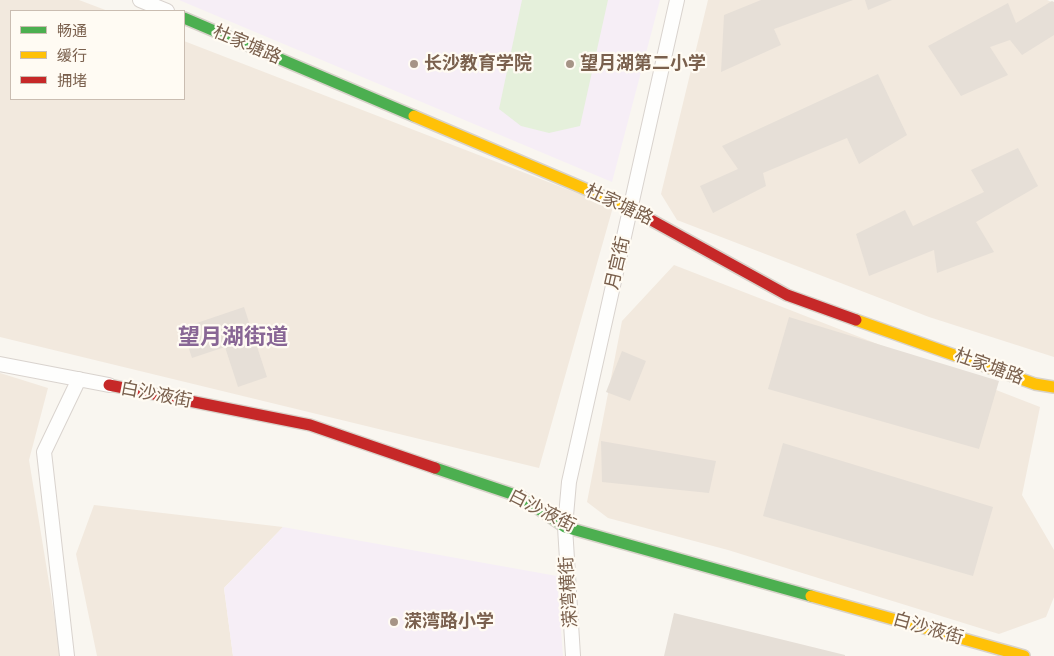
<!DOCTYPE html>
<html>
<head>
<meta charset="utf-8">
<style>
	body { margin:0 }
	#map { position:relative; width:1054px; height:656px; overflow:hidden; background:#f9f6f0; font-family:"PT Sans","Noto Sans SC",sans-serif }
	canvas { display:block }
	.legend { position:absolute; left:10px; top:10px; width:175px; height:90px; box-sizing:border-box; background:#fffbf3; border:1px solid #cabdb1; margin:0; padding:6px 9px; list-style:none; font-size:15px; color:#7a604d }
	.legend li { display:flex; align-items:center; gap:10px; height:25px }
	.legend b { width:25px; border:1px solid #cabdb1 }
</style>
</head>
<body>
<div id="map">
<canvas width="1054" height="656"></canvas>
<ul class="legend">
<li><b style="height:6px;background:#4caf50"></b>畅通</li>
<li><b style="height:6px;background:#ffc107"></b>缓行</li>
<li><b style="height:6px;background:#c62828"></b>拥堵</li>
</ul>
</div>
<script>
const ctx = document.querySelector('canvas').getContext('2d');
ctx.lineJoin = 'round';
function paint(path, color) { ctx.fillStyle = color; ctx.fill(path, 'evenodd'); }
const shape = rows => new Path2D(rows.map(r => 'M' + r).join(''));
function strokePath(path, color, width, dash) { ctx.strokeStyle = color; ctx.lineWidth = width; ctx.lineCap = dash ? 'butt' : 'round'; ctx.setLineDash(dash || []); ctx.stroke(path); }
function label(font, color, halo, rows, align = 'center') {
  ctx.font = font + ' "PT Sans","Noto Sans SC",sans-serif'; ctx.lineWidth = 4.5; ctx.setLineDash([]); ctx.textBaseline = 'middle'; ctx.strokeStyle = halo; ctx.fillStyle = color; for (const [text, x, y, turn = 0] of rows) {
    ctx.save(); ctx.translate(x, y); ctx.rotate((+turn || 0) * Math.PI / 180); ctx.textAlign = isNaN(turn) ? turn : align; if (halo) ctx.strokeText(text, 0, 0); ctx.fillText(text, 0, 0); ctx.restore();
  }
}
const residential = shape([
	[0,0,79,0,108,11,11,11,11,99,184,99,184,41,613,207,539,468,0,337],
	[708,0,1047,0,1054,3,1054,357,929,317,677,220,661,194],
	[674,265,1040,407,1022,495,1054,550,1054,597,1046,617,999,634,728,550,608,518,587,502,622,321],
	[0,373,48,388,29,460,61,656,0,656],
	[94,505,283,527,224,588,233,656,97,656,76,554]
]);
const education = shape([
	[179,0,660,0,612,182],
	[283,527,557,576,563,656,233,656,224,588]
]);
const green = shape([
	[522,0,608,0,580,126,549,133,521,126,499,109]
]);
const building = shape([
	[761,0,853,0,774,29,781,45,721,72,724,15],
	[865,0,892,0,868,10],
	[1052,1,1054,2,1054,35,1022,55,1010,40,990,47,1008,75,961,96,928,46,1008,3,1016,23],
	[878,74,907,135,859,164,847,138,763,173,766,186,713,213,700,186,738,169,722,146],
	[1018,148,1038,186,976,222,994,252,937,273,934,250,869,276,856,234,905,210,913,226,984,192,971,170],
	[244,307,267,377,238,387,225,347,192,358,182,328],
	[789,317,999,381,979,449,768,389],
	[622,351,646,361,630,401,606,392],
	[601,441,716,461,709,493,602,482],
	[783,443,993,507,973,576,763,516],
	[674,613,845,655,845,656,664,656]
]);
const street = shape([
	[140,0,167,11],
	[0,364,109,385],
	[67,656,44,452,79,379],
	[573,656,565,527,569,482,677,0]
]);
const fast = shape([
	[184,18,414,116],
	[435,468,521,497,565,527,811,596]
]);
const slow = shape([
	[414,116,630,208,642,215],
	[856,320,1035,384,1054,387],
	[811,596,1024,656]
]);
const jam = shape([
	[642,215,787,295,856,320],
	[109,385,310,425,435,468]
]);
const markers = [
	[414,64,5,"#a69486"],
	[570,64,5,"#a69486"],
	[394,622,5,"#a69486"]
];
const streetNames = [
	["杜家塘路",247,45,23],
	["杜家塘路",619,205,25],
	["月宫街",618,263,-77],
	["杜家塘路",989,367,20],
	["白沙液街",156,395,11],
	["白沙液街",542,511,27],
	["溁湾横街",569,592,-94],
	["白沙液街",928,629,16]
];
const poiNames = [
	["长沙教育学院",424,64],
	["望月湖第二小学",580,64],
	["溁湾路小学",404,622]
];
const districtNames = [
	["望月湖街道",233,338]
];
paint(residential, '#f2e9de');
paint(education, '#f6eef6');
paint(green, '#e5f0db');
paint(building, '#e6dfd7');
strokePath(street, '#d9d3ce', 16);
strokePath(fast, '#d8d2ca', 14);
strokePath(slow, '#d8d2ca', 14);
strokePath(jam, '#d8d2ca', 14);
strokePath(street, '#fefefd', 14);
strokePath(fast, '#4caf50', 11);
strokePath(slow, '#ffc107', 11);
strokePath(jam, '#c62828', 11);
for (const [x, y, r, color] of markers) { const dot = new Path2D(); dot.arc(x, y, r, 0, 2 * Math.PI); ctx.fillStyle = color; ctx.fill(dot); strokePath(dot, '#fffbf3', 2); }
label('18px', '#7a604d', '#fffbf3', streetNames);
label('bold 18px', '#7a604d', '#fffbf3', poiNames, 'left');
label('bold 22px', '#886695', '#fffbf3', districtNames);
</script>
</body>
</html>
